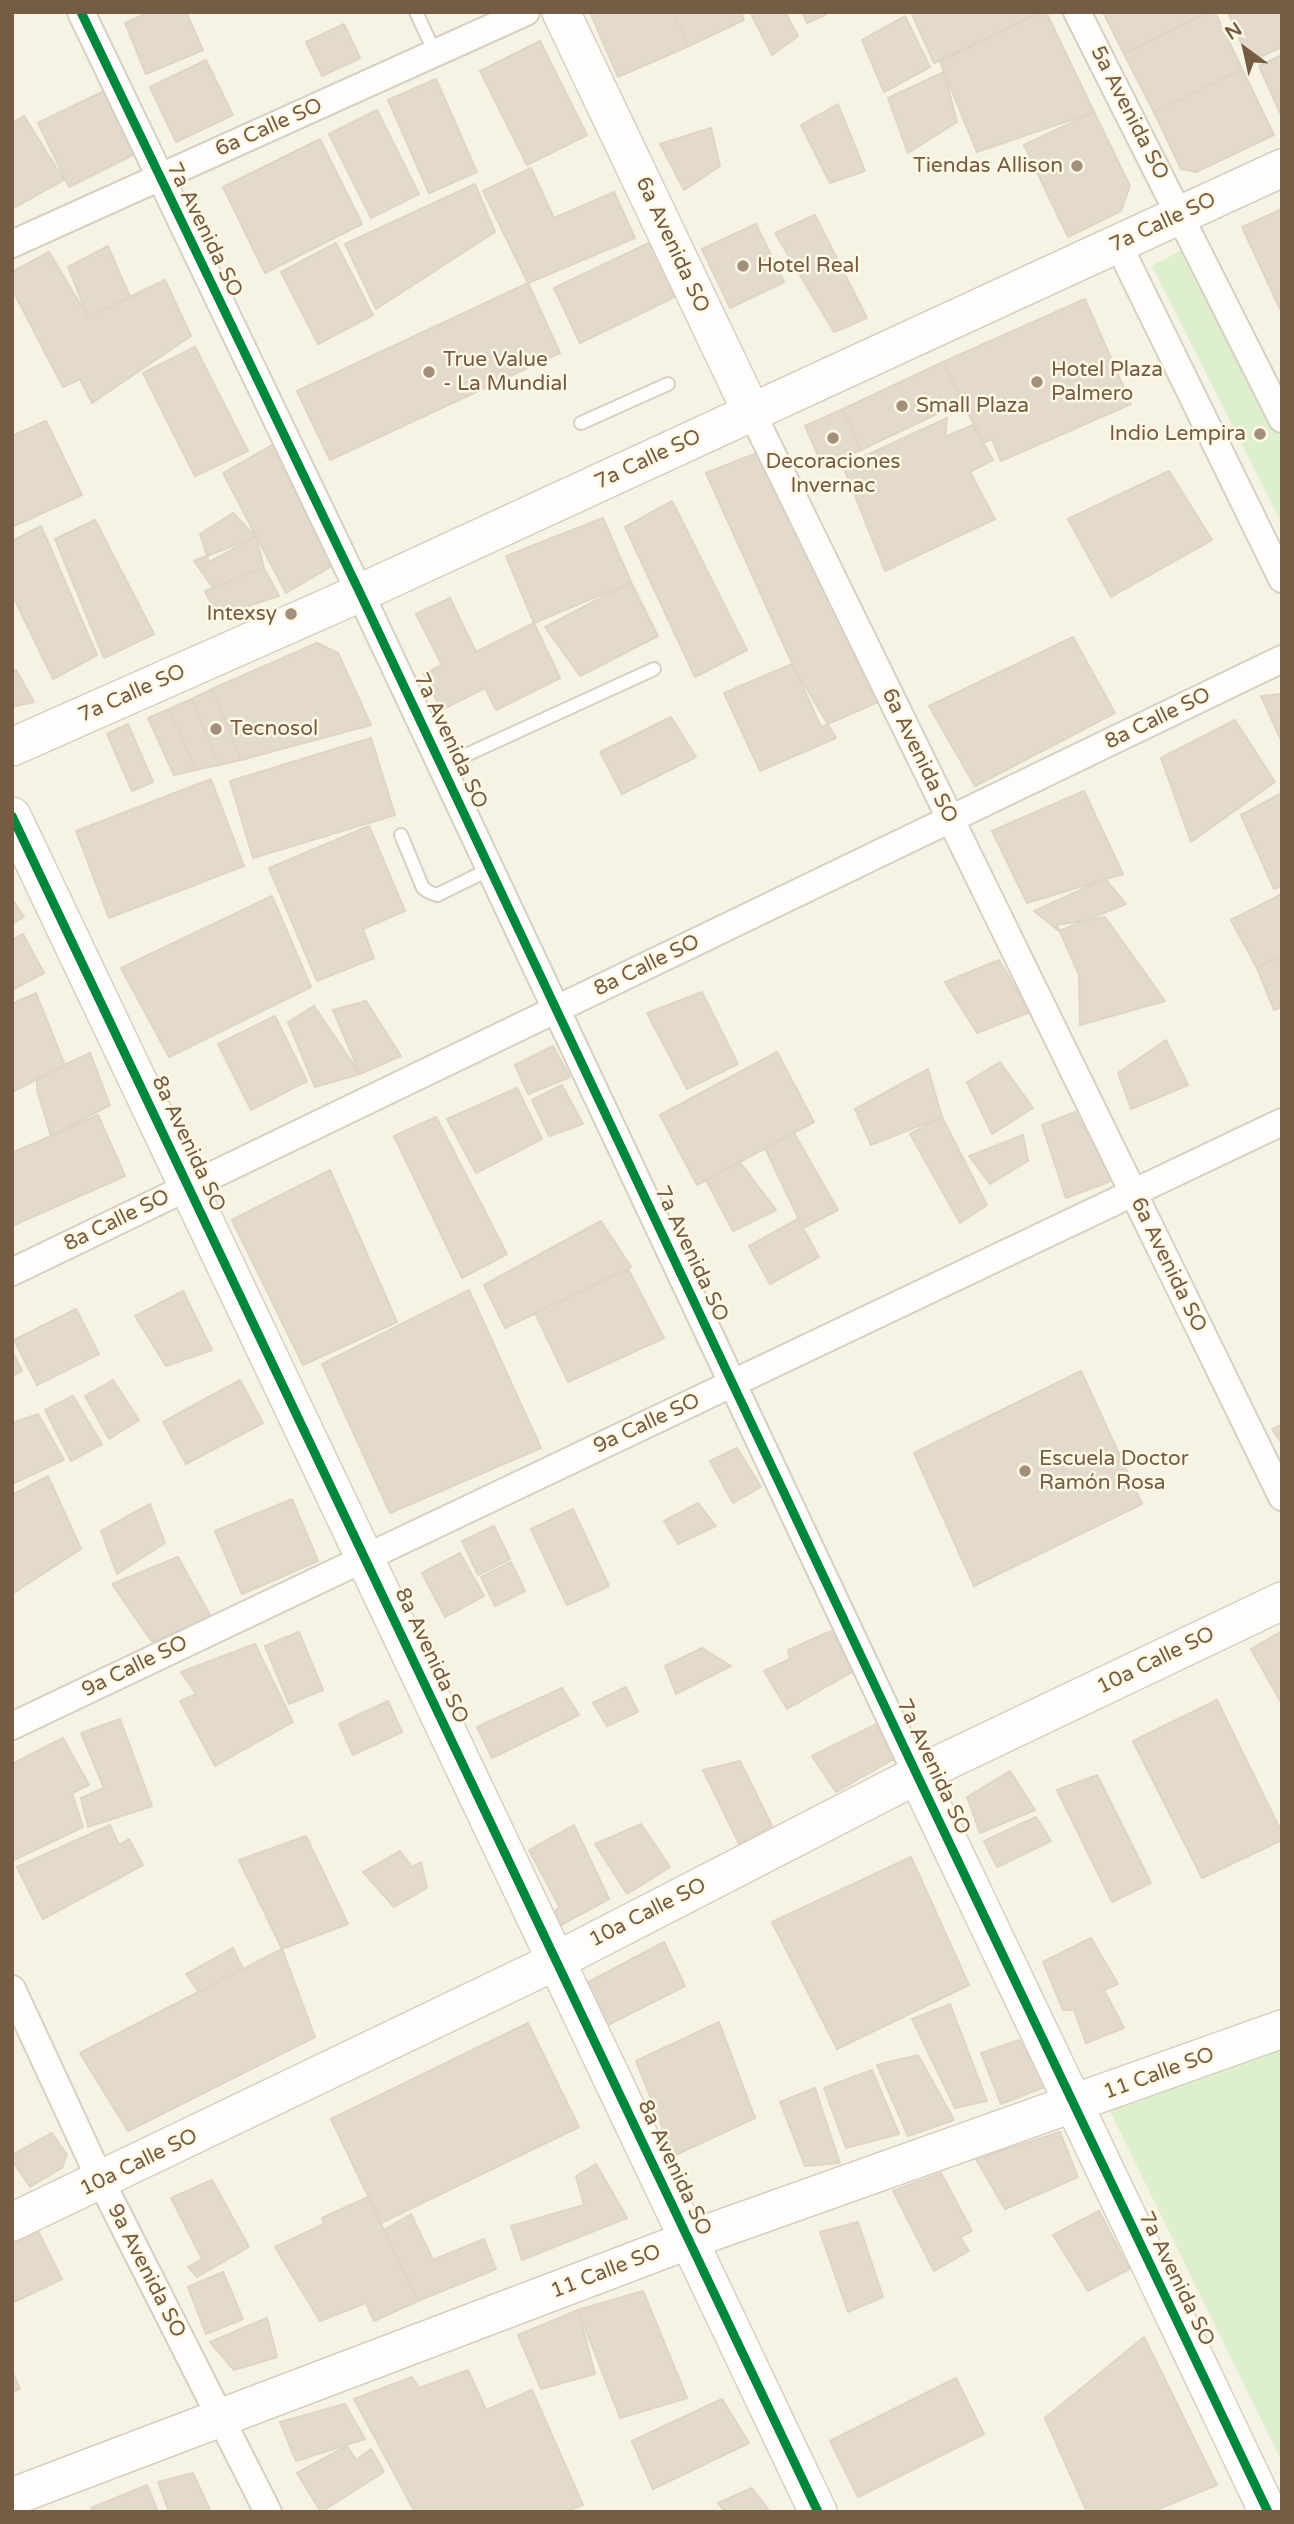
<!DOCTYPE html>
<html>
<head>
<meta charset="utf-8">
<style>
	body { margin:0 }
	#map { position:relative; width:1294px; height:2524px; overflow:hidden; background:#f6f2e4; font-family:"Varela Round",sans-serif }
	canvas { display:block }
	.frame { position:absolute; inset:0; border:14px solid #755c44; pointer-events:none }
	.north { position:absolute; left:1210px; top:14px; width:70px; height:70px; -webkit-text-stroke:5px #fff8e5; paint-order:stroke; rotate:327deg; font-size:19px; font-weight:700; line-height:28px; text-align:center; color:#755c44 }
	.north::after { content:''; display:block; margin:auto; width:24px; height:32px; background:#755c44; clip-path:polygon(50% 0,100% 100%,50% 72%,0 100%) }
</style>
</head>
<body>
<div id="map">
<canvas width="1294" height="2524"></canvas>
<div class="frame"></div>
<div class="north">N</div>
</div>
<script>
const ctx = document.querySelector('canvas').getContext('2d');
ctx.lineJoin = 'round';
function paint(path, color) { ctx.fillStyle = color; ctx.fill(path, 'evenodd'); }
const shape = rows => new Path2D(rows.map(r => 'M' + r).join(''));
function strokePath(path, color, width, dash) { ctx.strokeStyle = color; ctx.lineWidth = width; ctx.lineCap = dash ? 'butt' : 'round'; ctx.setLineDash(dash || []); ctx.stroke(path); }
function label(font, color, halo, rows, align = 'center') {
  ctx.font = font + ' "Varela Round",sans-serif'; ctx.lineWidth = 5; ctx.setLineDash([]); ctx.textBaseline = 'middle'; ctx.strokeStyle = halo; ctx.fillStyle = color; for (const [text, x, y, turn = 0] of rows) {
    ctx.save(); ctx.translate(x, y); ctx.rotate((+turn || 0) * Math.PI / 180); ctx.textAlign = isNaN(turn) ? turn : align; if (halo) ctx.strokeText(text, 0, 0); ctx.fillText(text, 0, 0); ctx.restore();
  }
}
const green = shape([
	[1191,245,1282,426,1282,524,1152,266],
	[1282,2048,1282,2462,1109,2109]
]);
const building = shape([
	[150,12,186,12,203,50,146,74,125,23,150,12],
	[590,12,673,12,689,46,618,77,590,12],
	[673,12,741,12,744,20,689,46,673,12],
	[750,12,785,12,798,36,772,55,750,12],
	[802,12,827,12,827,14,807,23,802,12],
	[911,12,1039,12,934,63,911,12],
	[1040,12,1046,12,1094,112,977,152,940,62,1040,12],
	[1103,12,1208,12,1124,54,1103,12],
	[1208,12,1215,12,1242,69,1154,112,1124,54,1208,12],
	[1228,12,1282,12,1282,47,1249,62,1228,12],
	[905,16,930,67,884,92,862,40,905,16],
	[344,24,360,58,322,76,306,42,344,24],
	[540,41,587,135,527,165,480,71,540,41],
	[1282,55,1282,117,1259,66,1282,55],
	[206,60,233,115,176,142,150,87,206,60],
	[1242,69,1274,135,1196,172,1181,169,1154,112,1242,69],
	[944,72,957,122,908,153,888,98,944,72],
	[436,79,477,172,429,193,388,100,436,79],
	[108,89,139,152,69,187,38,123,108,89],
	[838,104,865,171,830,183,801,125,838,104],
	[377,110,419,194,371,218,329,134,377,110],
	[1094,112,1130,186,1121,211,1068,237,1024,145,1094,112],
	[24,116,64,180,12,209,12,123,24,116],
	[711,128,720,166,684,190,660,144,711,128],
	[320,139,362,224,265,273,223,187,320,139],
	[531,168,554,218,614,192,635,238,528,283,483,191,531,168],
	[475,184,495,232,376,309,345,244,475,184],
	[1282,209,1282,309,1280,309,1242,227,1282,209],
	[815,215,867,318,834,332,775,233,815,215],
	[756,224,784,282,730,308,702,249,756,224],
	[653,241,683,293,580,343,554,288,653,241],
	[336,243,373,315,318,344,281,272,336,243],
	[108,246,130,297,88,317,68,267,108,246],
	[49,252,88,317,165,280,191,336,92,403,80,379,63,387,12,289,12,272,49,252],
	[528,283,560,353,330,460,297,391,528,283],
	[1085,299,1131,404,1001,461,992,439,983,443,943,362,1085,299],
	[195,347,248,451,195,476,143,373,195,347],
	[943,362,962,402,861,450,843,409,943,362],
	[843,409,861,450,823,467,805,426,843,409],
	[947,418,945,437,973,425,993,460,970,472,995,519,885,571,843,466,947,418],
	[46,421,82,495,12,527,12,436,46,421],
	[272,445,332,566,286,593,223,473,272,445],
	[762,451,878,702,821,727,706,473,762,451],
	[1169,471,1212,540,1111,597,1068,519,1169,471],
	[672,501,747,650,695,677,625,527,672,501],
	[233,513,256,537,209,562,200,534,233,513],
	[603,518,631,582,534,623,506,556,603,518],
	[95,520,154,634,104,658,55,539,95,520],
	[41,526,97,655,53,679,12,594,12,541,41,526],
	[256,537,264,568,213,588,194,561,256,537],
	[264,568,279,596,217,616,205,591,264,568],
	[631,582,658,636,580,676,545,627,631,582],
	[450,598,476,652,534,623,560,678,496,710,485,688,441,710,424,674,442,665,416,614,450,598],
	[1073,637,1115,713,975,786,929,706,1073,637],
	[317,643,338,653,371,725,241,760,212,689,317,643],
	[792,664,836,738,760,771,724,693,792,664],
	[16,670,34,702,12,707,12,671,16,670],
	[212,689,241,760,219,765,192,699,212,689],
	[1282,694,1282,742,1261,696,1282,694],
	[192,699,219,765,196,770,169,709,192,699],
	[169,709,196,770,174,775,148,718,169,709],
	[671,717,696,757,622,794,600,752,671,717],
	[1235,720,1275,782,1191,842,1161,758,1235,720],
	[128,724,153,782,132,791,107,734,128,724],
	[371,738,395,815,253,858,230,781,371,738],
	[211,779,244,866,109,918,76,831,211,779],
	[1084,791,1123,874,1027,903,992,831,1084,791],
	[1282,793,1282,886,1274,889,1241,815,1282,793],
	[369,826,405,911,363,929,374,958,317,981,269,868,369,826],
	[1105,879,1126,904,1059,931,1034,911,1105,879],
	[1282,894,1282,953,1257,968,1231,920,1282,894],
	[272,896,311,987,169,1057,121,968,272,896],
	[12,899,24,917,12,924,12,899],
	[1105,917,1165,1001,1080,1025,1079,975,1057,925,1105,917],
	[23,934,44,973,12,990,12,940,23,934],
	[1282,956,1282,1007,1274,1010,1257,968,1282,956],
	[999,960,1030,1012,977,1033,945,982,999,960],
	[702,992,738,1064,687,1089,647,1013,702,992],
	[36,993,65,1065,12,1092,12,1004,36,993],
	[366,1001,401,1056,360,1074,333,1010,366,1001],
	[314,1006,360,1074,315,1087,288,1022,314,1006],
	[275,1016,307,1081,251,1110,218,1044,275,1016],
	[1166,1040,1188,1085,1131,1109,1118,1073,1166,1040],
	[553,1046,570,1077,528,1094,515,1065,553,1046],
	[777,1052,814,1122,697,1185,660,1115,777,1052],
	[90,1053,110,1105,51,1136,37,1090,37,1078,90,1053],
	[1000,1062,1033,1108,992,1134,967,1082,1000,1062],
	[928,1069,942,1117,871,1145,855,1109,928,1069],
	[562,1085,583,1124,549,1136,532,1100,562,1085],
	[517,1088,542,1139,476,1173,447,1119,517,1088],
	[1075,1112,1114,1180,1066,1198,1042,1125,1075,1112],
	[98,1115,125,1176,12,1226,12,1153,98,1115],
	[436,1117,507,1254,462,1278,394,1136,436,1117],
	[942,1117,987,1205,960,1223,910,1134,942,1117],
	[794,1133,838,1210,803,1228,765,1148,794,1133],
	[1023,1135,1028,1161,990,1184,969,1156,1023,1135],
	[740,1162,776,1210,733,1231,706,1180,740,1162],
	[330,1170,397,1322,303,1365,232,1220,330,1170],
	[798,1219,819,1257,770,1284,749,1246,798,1219],
	[601,1221,631,1267,505,1328,484,1285,601,1221],
	[628,1269,664,1338,568,1382,535,1313,628,1269],
	[469,1290,541,1448,390,1513,322,1364,469,1290],
	[183,1291,212,1350,166,1366,135,1316,183,1291],
	[76,1309,99,1354,37,1385,14,1340,76,1309],
	[12,1351,22,1371,12,1376,12,1351],
	[1081,1371,1142,1504,974,1586,914,1453,1081,1371],
	[113,1380,139,1420,109,1439,85,1396,113,1380],
	[240,1380,263,1423,186,1464,163,1422,240,1380],
	[73,1396,102,1444,71,1461,45,1410,73,1396],
	[38,1414,64,1460,12,1484,12,1423,38,1414],
	[1282,1425,1282,1444,1272,1429,1282,1425],
	[737,1448,761,1487,733,1503,710,1461,737,1448],
	[48,1476,81,1549,12,1594,12,1495,48,1476],
	[292,1499,318,1561,242,1594,215,1531,292,1499],
	[698,1503,716,1526,678,1544,664,1521,698,1503],
	[150,1504,165,1543,117,1574,101,1531,150,1504],
	[573,1509,609,1586,567,1605,531,1529,573,1509],
	[494,1526,510,1559,478,1575,462,1541,494,1526],
	[460,1553,484,1596,445,1617,422,1573,460,1553],
	[178,1557,211,1617,152,1642,112,1584,178,1557],
	[511,1562,525,1591,495,1606,481,1577,511,1562],
	[831,1631,854,1671,787,1709,764,1671,790,1659,788,1650,831,1631],
	[1282,1631,1282,1704,1251,1649,1282,1631],
	[299,1632,323,1690,289,1704,265,1646,299,1632],
	[255,1644,293,1722,215,1766,180,1701,196,1694,181,1672,255,1644],
	[702,1648,731,1666,676,1694,665,1666,702,1648],
	[626,1687,638,1712,607,1726,593,1703,626,1687],
	[562,1688,579,1715,492,1758,477,1727,562,1688],
	[1217,1700,1282,1833,1282,1840,1202,1878,1133,1741,1217,1700],
	[388,1701,402,1732,353,1755,339,1724,388,1701],
	[120,1719,152,1806,88,1827,81,1798,104,1788,81,1733,120,1719],
	[879,1723,894,1759,836,1792,812,1756,879,1723],
	[63,1738,89,1785,72,1793,83,1827,14,1860,12,1764,63,1738],
	[740,1761,772,1826,739,1844,703,1770,740,1761],
	[1010,1771,1035,1810,980,1833,967,1797,1010,1771],
	[1097,1775,1151,1883,1112,1902,1057,1790,1097,1775],
	[1036,1817,1051,1841,997,1867,984,1841,1036,1817],
	[641,1824,670,1867,627,1894,595,1844,641,1824],
	[110,1825,119,1845,129,1839,143,1865,43,1919,17,1867,110,1825],
	[574,1825,609,1899,559,1926,554,1914,559,1906,529,1850,574,1825],
	[306,1836,348,1924,282,1949,239,1860,306,1836],
	[400,1851,412,1867,421,1862,427,1888,394,1907,363,1872,400,1851],
	[911,1857,969,1985,837,2049,772,1922,911,1857],
	[1091,1938,1118,1984,1104,1990,1124,2028,1086,2043,1074,2010,1063,2010,1043,1962,1091,1938],
	[664,1942,685,1986,608,2025,583,1985,664,1942],
	[233,1948,243,1969,199,1992,186,1974,233,1948],
	[282,1949,315,2037,128,2131,80,2053,282,1949],
	[950,2004,987,2101,955,2108,912,2019,950,2004],
	[719,2022,755,2118,669,2158,655,2133,663,2129,636,2061,719,2022],
	[528,2023,579,2127,381,2223,331,2119,528,2023],
	[1019,2040,1047,2086,1001,2104,981,2053,1019,2040],
	[918,2055,954,2120,908,2136,877,2065,918,2055],
	[872,2070,899,2134,846,2148,824,2088,872,2070],
	[815,2088,840,2163,805,2166,780,2102,815,2088],
	[1060,2132,1078,2177,1005,2209,976,2159,1060,2132],
	[52,2133,67,2155,62,2168,30,2187,12,2160,12,2155,52,2133],
	[596,2164,627,2218,522,2260,511,2226,584,2205,576,2176,596,2164],
	[941,2173,972,2231,960,2237,969,2251,934,2271,893,2191,941,2173],
	[212,2180,249,2247,197,2277,188,2267,202,2259,171,2198,212,2180],
	[368,2197,418,2301,374,2321,366,2303,320,2321,275,2247,324,2224,322,2218,368,2197],
	[1099,2211,1129,2269,1088,2291,1053,2235,1099,2211],
	[411,2214,433,2260,484,2239,496,2269,418,2301,384,2230,411,2214],
	[858,2222,883,2297,848,2312,820,2232,858,2222],
	[37,2229,62,2279,12,2303,12,2240,37,2229],
	[223,2272,243,2319,206,2334,188,2287,223,2272],
	[643,2291,687,2398,620,2418,578,2310,643,2291],
	[578,2310,595,2374,541,2389,518,2335,578,2310],
	[267,2318,277,2357,234,2370,210,2342,267,2318],
	[1144,2337,1217,2485,1151,2512,1087,2512,1045,2418,1144,2337],
	[468,2370,486,2410,532,2390,583,2505,564,2512,415,2512,354,2399,412,2377,419,2388,468,2370],
	[12,2371,20,2389,12,2392,12,2371],
	[956,2378,984,2434,858,2497,830,2441,956,2378],
	[722,2399,749,2443,653,2489,632,2441,722,2399],
	[345,2404,365,2439,296,2461,280,2422,345,2404],
	[347,2446,356,2460,371,2449,384,2472,321,2512,297,2473,347,2446],
	[193,2473,211,2512,169,2512,158,2482,193,2473],
	[147,2485,158,2512,92,2512,91,2508,147,2485],
	[752,2488,770,2512,725,2512,718,2503,752,2488]
]);
const lane = shape([
	[416,12,435,53],
	[581,423,668,384],
	[442,766,654,669],
	[401,835,423,888,429,892,437,895,490,869]
]);
const street = shape([
	[81,12,360,593,917,1775],
	[1077,12,1282,419],
	[12,244,526,12],
	[1118,244,1282,579],
	[752,413,1282,1497],
	[12,1272,1282,659],
	[12,1726,1282,1122],
	[12,1989,101,2181,268,2512]
]);
const secondary = shape([
	[561,12,752,413],
	[12,747,360,593,1282,168],
	[12,816,818,2512],
	[917,1775,1268,2512],
	[12,2222,556,1961,917,1775,1282,1601],
	[12,2497,689,2240,1282,2029]
]);
const cycleway = shape([
	[81,12,360,593,917,1775,1268,2512],
	[12,816,818,2512]
]);
const markers = [
	[1077,166,7,"#a2907c"],
	[743,266,7,"#a2907c"],
	[429,372,7,"#a2907c"],
	[1037,382,7,"#a2907c"],
	[902,406,7,"#a2907c"],
	[1260,434,7,"#a2907c"],
	[833,438,7,"#a2907c"],
	[291,614,7,"#a2907c"],
	[216,729,7,"#a2907c"],
	[1025,1471,7,"#a2907c"]
];
const streetNames = [
	["5a Avenida SO",1129,113,63],
	["6a Calle SO",269,128,-24],
	["7a Calle SO",1163,223,-25],
	["7a Avenida SO",204,230,64],
	["6a Avenida SO",672,245,65],
	["7a Calle SO",648,460,-25],
	["7a Calle SO",132,694,-24],
	["8a Calle SO",1158,719,-26],
	["7a Avenida SO",450,741,65],
	["6a Avenida SO",919,756,64],
	["8a Calle SO",647,966,-26],
	["8a Avenida SO",188,1144,65],
	["8a Calle SO",117,1221,-26],
	["7a Avenida SO",691,1254,65],
	["6a Avenida SO",1168,1265,64],
	["9a Calle SO",647,1424,-25],
	["8a Avenida SO",431,1656,65],
	["10a Calle SO",1156,1661,-26],
	["9a Calle SO",135,1667,-26],
	["7a Avenida SO",933,1767,65],
	["10a Calle SO",648,1913,-27],
	["11 Calle SO",1159,2074,-20],
	["10a Calle SO",139,2163,-26],
	["8a Avenida SO",674,2168,65],
	["9a Avenida SO",146,2271,63],
	["11 Calle SO",606,2272,-21],
	["7a Avenida SO",1176,2279,64]
];
const poiNames = [
	["Tiendas Allison",1063,166,"right"],
	["Hotel Real",757,266],
	["True Value",443,360],
	["- La Mundial",443,384],
	["Hotel Plaza",1051,370],
	["Palmero",1051,394],
	["Small Plaza",916,406],
	["Indio Lempira",1246,434,"right"],
	["Decoraciones",833,462,"center"],
	["Invernac",833,486,"center"],
	["Intexsy",277,614,"right"],
	["Tecnosol",230,729],
	["Escuela Doctor",1039,1459],
	["Ramón Rosa",1039,1483]
];
paint(green, '#ddefcd');
paint(building, '#e3dacc');
strokePath(building, '#dfd5c6', 2);
strokePath(lane, '#d7cfc2', 16);
strokePath(street, '#d7cfc2', 30);
strokePath(secondary, '#d7cec1', 40);
strokePath(lane, '#fefdfb', 12);
strokePath(street, '#fefdfb', 26);
strokePath(secondary, '#fefdfb', 37);
strokePath(cycleway, '#00873e', 9);
for (const [x, y, r, color] of markers) { const dot = new Path2D(); dot.arc(x, y, r, 0, 2 * Math.PI); ctx.fillStyle = color; ctx.fill(dot); strokePath(dot, '#fff8e5', 2.5); }
label('21px', '#755c44', '#fff8e5', streetNames);
label('21px', '#755c44', '#fff8e5', poiNames, 'left');
</script>
</body>
</html>
